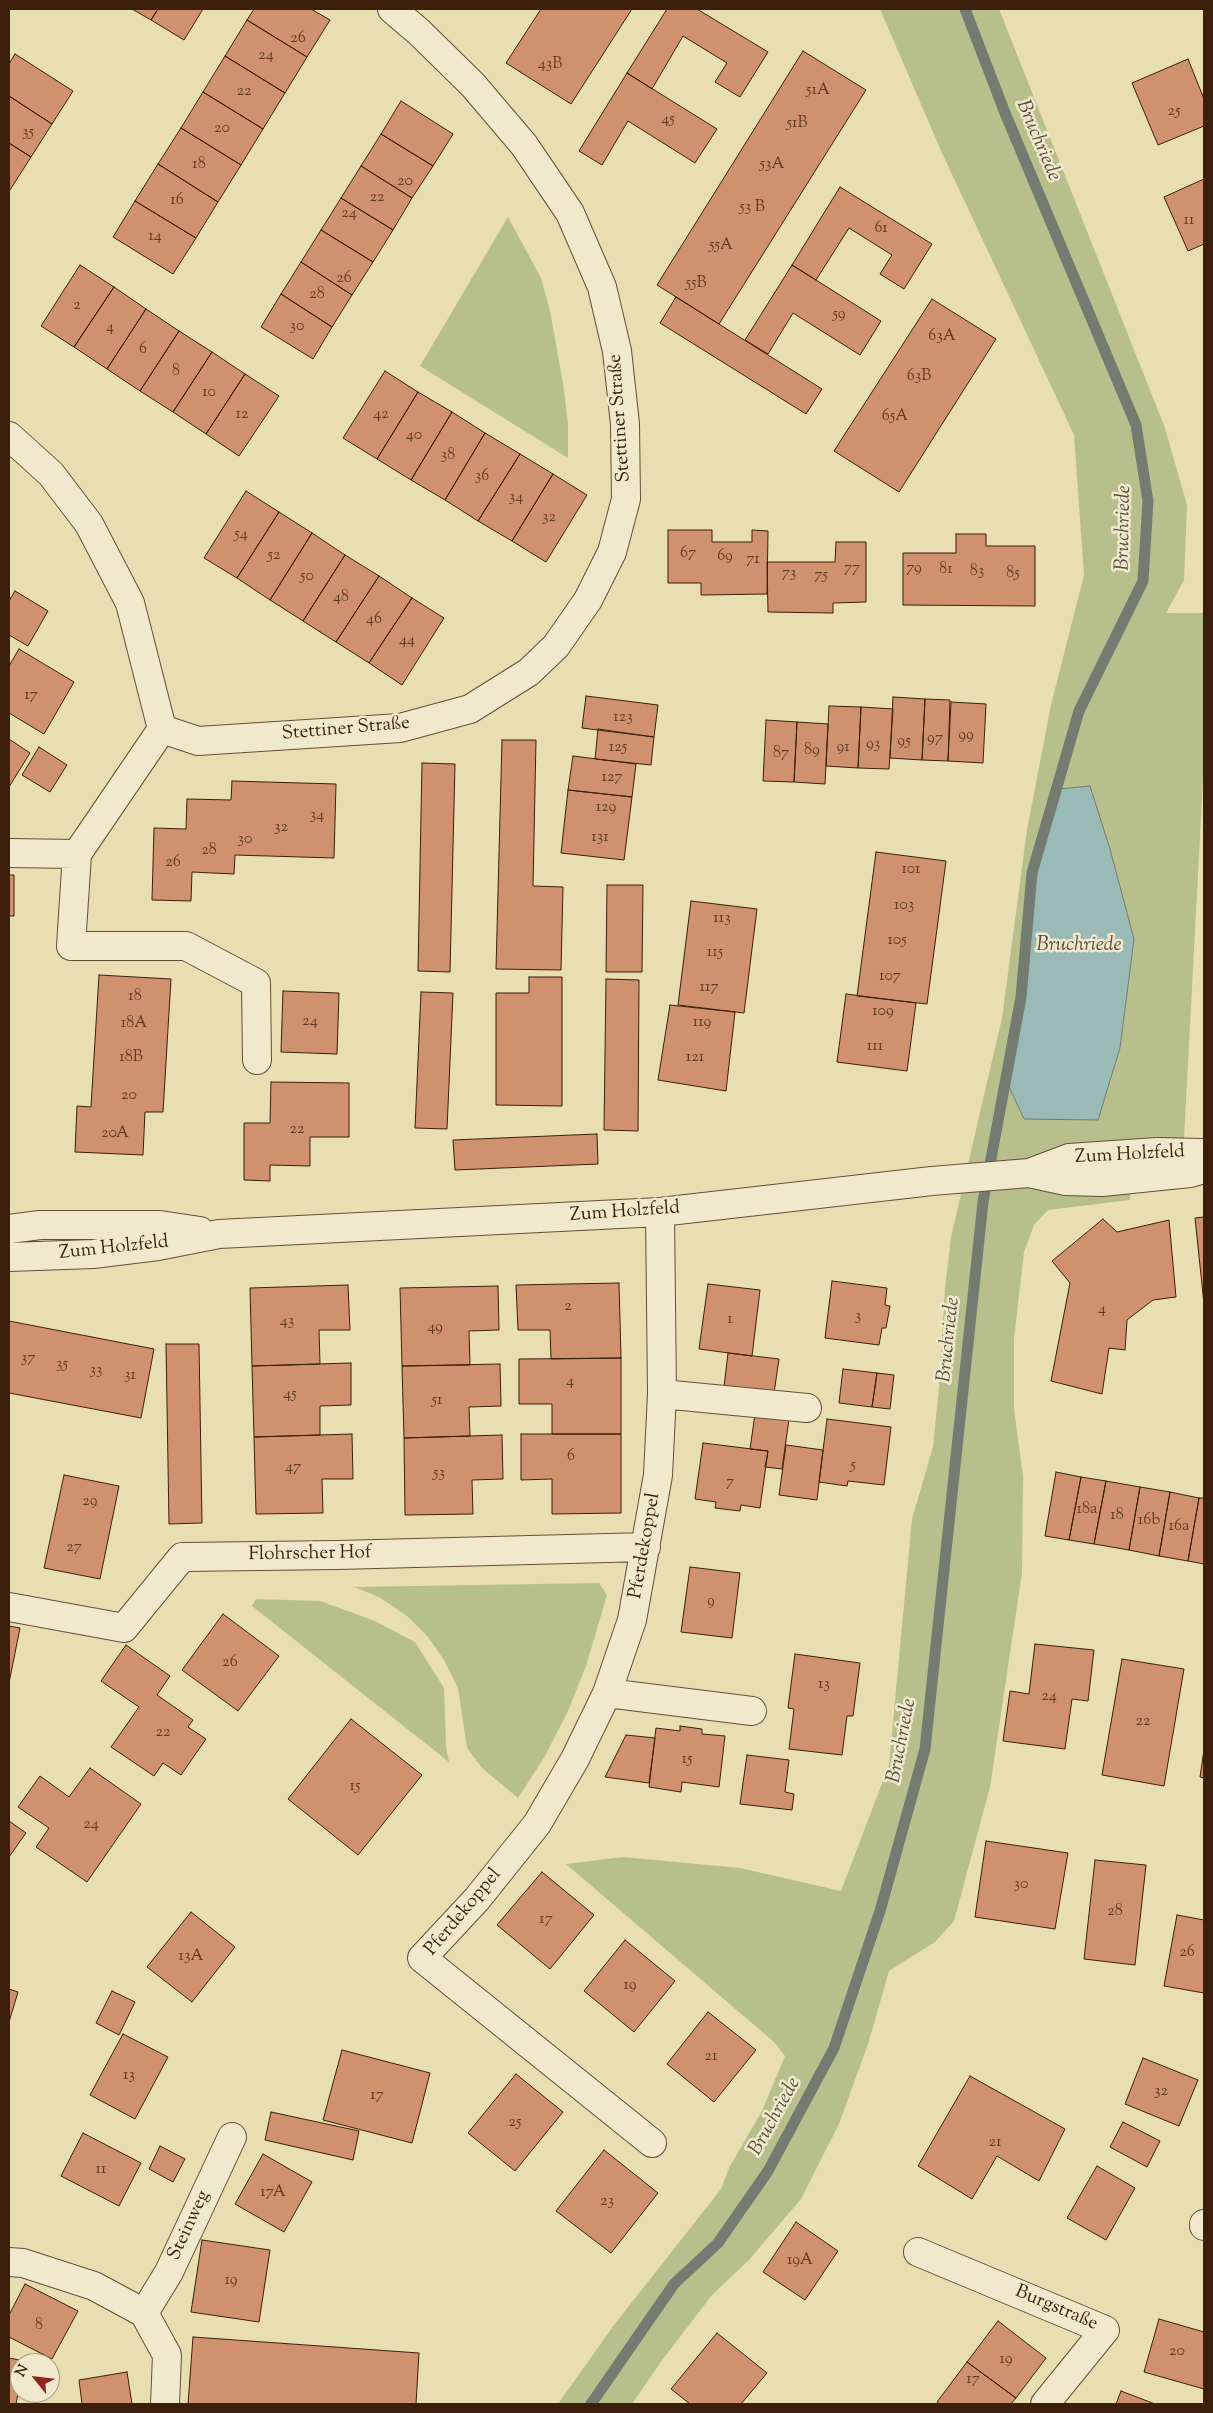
<!DOCTYPE html>
<html>
<head>
<meta charset="utf-8">
<style>
	body { margin:0 }
	#map { position:relative; width:1213px; height:2413px; overflow:hidden; background:#e9ddb2; font-family:"Sorts Mill Goudy",serif }
	canvas { display:block }
	.frame { position:absolute; inset:0; border:10px solid #3b1f0a; pointer-events:none }
	.north { position:absolute; left:10px; top:2353px; width:50px; height:50px; box-sizing:border-box; background:#f1e9cd; border:1px solid #a8987f; border-radius:50%; rotate:299deg; font-size:14px; font-weight:700; line-height:20px; text-align:center; color:#3b1f0a }
	.north::after { content:''; display:block; margin:auto; width:18px; height:22px; background:#8f2418; clip-path:polygon(50% 0,100% 100%,50% 72%,0 100%) }
</style>
</head>
<body>
<div id="map">
<canvas width="1213" height="2413"></canvas>
<div class="frame"></div>
<div class="north">N</div>
</div>
<script>
const ctx = document.querySelector('canvas').getContext('2d');
ctx.lineJoin = 'round';
function paint(path, color) { ctx.fillStyle = color; ctx.fill(path, 'evenodd'); }
const shape = rows => new Path2D(rows.map(r => 'M' + r).join(''));
function strokePath(path, color, width, dash) { ctx.strokeStyle = color; ctx.lineWidth = width; ctx.lineCap = dash ? 'butt' : 'round'; ctx.setLineDash(dash || []); ctx.stroke(path); }
function label(font, color, halo, rows, align = 'center') {
  ctx.font = font + ' "Sorts Mill Goudy",serif'; ctx.lineWidth = 5; ctx.setLineDash([]); ctx.textBaseline = 'middle'; ctx.strokeStyle = halo; ctx.fillStyle = color; for (const [text, x, y, turn = 0] of rows) {
    ctx.save(); ctx.translate(x, y); ctx.rotate((+turn || 0) * Math.PI / 180); ctx.textAlign = isNaN(turn) ? turn : align; if (halo) ctx.strokeText(text, 0, 0); ctx.fillText(text, 0, 0); ctx.restore();
  }
}
const green = shape([
	[880,9,999,9,1165,428,1187,505,1184,580,1166,613,1204,613,1204,761,1184,1139,1130,1180,1130,1200,1048,1210,1034,1225,1024,1252,1014,1339,1014,1409,1023,1476,1022,1573,990,1787,954,1921,935,1942,889,1971,868,2044,839,2124,801,2199,749,2260,712,2295,660,2363,632,2404,558,2404,614,2325,721,2189,729,2168,762,2111,785,2056,774,2042,566,1864,623,1857,740,1868,841,1891,889,1765,912,1519,933,1447,939,1387,945,1289,951,1237,1002,1018,1027,830,1051,705,1084,575,1074,435,942,153],
	[508,217,541,278,550,311,563,383,568,424,568,458,420,366],
	[599,1583,607,1595,586,1666,568,1711,545,1756,518,1798,482,1768,467,1748,458,1688,444,1660,428,1637,407,1616,379,1597,354,1587],
	[256,1599,320,1601,375,1621,415,1642,444,1688,446,1747,449,1762,252,1606]
]);
const water = shape([
	[1090,786,1110,849,1134,939,1120,1048,1098,1120,1024,1119,1006,1080,1021,997,1032,873,1058,789,1090,786]
]);
const stream = shape([
	[591,2404,674,2284,718,2243,768,2171,834,2048,880,1911,925,1749,983,1202,1021,997,1032,873,1079,711,1143,581,1148,501,1136,425,1005,113,965,9]
]);
const building = shape([
	[132,9,158,9,151,20,132,9],
	[158,9,203,9,184,40,151,20,158,9],
	[254,9,311,9,330,20,307,57,247,20,254,9],
	[541,9,632,9,571,104,506,63,541,9],
	[667,9,697,9,768,52,740,97,715,82,727,63,683,36,652,89,627,73,667,9],
	[247,20,307,57,285,93,225,56,247,20],
	[803,51,866,90,719,324,657,285,803,51],
	[15,54,73,91,52,124,9,96,9,64,15,54],
	[225,56,285,93,263,129,203,92,225,56],
	[1188,59,1204,99,1204,126,1158,145,1132,83,1188,59],
	[627,73,717,129,695,163,628,121,602,165,579,151,627,73],
	[203,92,263,129,241,165,181,128,203,92],
	[9,96,52,124,31,157,9,143,9,96],
	[401,101,453,134,433,166,381,134,401,101],
	[181,128,241,165,218,202,158,164,181,128],
	[381,134,433,166,412,198,361,166,381,134],
	[9,143,31,157,10,190,9,189,9,143],
	[158,164,218,202,196,238,135,201,158,164],
	[361,166,412,198,393,230,341,198,361,166],
	[1204,179,1204,244,1188,251,1164,197,1204,179],
	[840,187,932,244,904,289,880,274,892,255,849,228,816,280,792,265,840,187],
	[341,198,393,230,373,262,321,230,341,198],
	[135,201,196,238,173,274,113,237,135,201],
	[321,230,373,262,352,295,301,262,321,230],
	[301,262,352,295,332,327,281,294,301,262],
	[80,265,114,287,74,347,41,326,80,265],
	[792,265,881,321,860,355,793,313,768,354,745,340,792,265],
	[114,287,146,309,107,369,74,347,114,287],
	[281,294,332,327,313,359,261,327,281,294],
	[676,297,822,389,806,414,660,323,676,297],
	[932,299,996,339,899,492,834,451,932,299],
	[146,309,179,331,140,391,107,369,146,309],
	[179,331,212,352,173,412,140,391,179,331],
	[212,352,245,374,206,434,173,412,212,352],
	[385,371,418,392,377,459,343,438,385,371],
	[245,374,279,396,239,456,206,434,245,374],
	[418,392,452,412,411,480,377,459,418,392],
	[452,412,485,433,445,500,411,480,452,412],
	[485,433,520,454,478,521,445,500,485,433],
	[520,454,553,474,512,541,478,521,520,454],
	[553,474,587,495,546,562,512,541,553,474],
	[246,491,279,512,237,578,204,558,246,491],
	[279,512,312,533,270,600,237,578,279,512],
	[668,530,712,530,712,542,752,542,752,530,768,531,767,594,701,595,701,583,668,583,668,530],
	[312,533,345,555,303,621,270,600,312,533],
	[956,534,986,534,986,546,1035,546,1035,606,903,605,903,553,956,553,956,534],
	[836,542,866,542,866,602,833,603,833,613,768,612,767,562,835,562,836,542],
	[345,555,379,576,336,642,303,621,345,555],
	[379,576,412,598,369,663,336,642,379,576],
	[15,591,48,611,28,646,9,635,9,601,15,591],
	[412,598,444,618,402,685,369,663,412,598],
	[19,649,74,682,44,734,9,713,9,666,19,649],
	[586,696,658,705,654,737,582,728,586,696],
	[893,697,925,699,922,760,890,758,893,697],
	[925,699,950,700,948,761,922,760,925,699],
	[951,702,986,704,983,763,948,761,951,702],
	[829,706,861,707,858,768,826,766,829,706],
	[861,707,893,709,889,769,858,768,861,707],
	[766,720,797,722,794,782,763,781,766,720],
	[797,722,828,724,825,784,794,782,797,722],
	[598,729,654,737,651,765,595,759,598,729],
	[9,739,30,753,9,787,9,739],
	[502,740,536,740,533,886,563,887,561,970,496,969,502,740],
	[39,747,67,765,50,792,22,775,39,747],
	[573,756,636,764,632,797,568,790,573,756],
	[422,763,455,764,450,972,418,971,422,763],
	[232,781,336,784,334,858,235,855,234,874,192,872,191,901,152,900,154,828,186,829,187,799,231,800,232,781],
	[568,790,632,797,624,860,561,853,568,790],
	[876,852,946,861,927,1004,857,996,876,852],
	[9,875,14,875,14,916,9,916,9,875],
	[607,885,643,885,642,972,606,972,607,885],
	[691,901,757,909,744,1013,678,1005,691,901],
	[99,975,171,979,163,1112,145,1112,143,1155,75,1152,77,1106,91,1107,99,975],
	[529,977,562,977,562,1106,496,1105,496,993,529,993,529,977],
	[606,979,639,980,638,1131,604,1130,606,979],
	[283,991,339,993,337,1054,281,1052,283,991],
	[421,992,453,993,447,1129,415,1128,421,992],
	[846,994,916,1003,907,1071,837,1062,846,994],
	[670,1005,735,1012,726,1091,658,1080,670,1005],
	[271,1082,349,1083,349,1137,310,1137,310,1166,270,1165,270,1181,244,1180,244,1123,270,1123,271,1082],
	[597,1134,598,1164,455,1170,453,1140,597,1134],
	[1204,1217,1204,1304,1195,1218,1204,1217],
	[1103,1219,1117,1232,1169,1220,1176,1297,1153,1300,1127,1320,1125,1350,1109,1348,1102,1394,1051,1381,1070,1283,1052,1261,1103,1219],
	[832,1281,887,1288,885,1305,890,1306,886,1328,882,1328,879,1345,825,1338,832,1281],
	[619,1283,621,1358,551,1359,550,1330,518,1330,516,1285,619,1283],
	[708,1284,760,1290,752,1356,699,1349,708,1284],
	[348,1285,350,1330,319,1330,320,1364,252,1366,250,1288,348,1285],
	[498,1286,499,1330,469,1331,470,1365,402,1366,400,1288,498,1286],
	[9,1321,154,1349,141,1418,9,1393,9,1321],
	[166,1344,199,1344,202,1523,169,1524,166,1344],
	[728,1353,779,1359,774,1393,724,1387,728,1353],
	[621,1358,621,1434,552,1434,552,1404,519,1404,519,1359,621,1358],
	[351,1363,351,1405,320,1406,320,1435,254,1437,252,1366,351,1363],
	[500,1364,501,1406,469,1407,470,1436,404,1438,402,1366,500,1364],
	[843,1369,877,1373,872,1407,839,1403,843,1369],
	[877,1373,894,1375,890,1409,872,1407,877,1373],
	[755,1414,789,1419,782,1469,765,1467,768,1451,750,1449,755,1414],
	[827,1419,891,1427,884,1485,848,1481,847,1486,819,1482,827,1419],
	[352,1434,353,1479,322,1479,323,1513,256,1514,254,1437,352,1434],
	[521,1434,621,1434,621,1513,552,1514,552,1479,521,1480,521,1434],
	[502,1435,503,1479,472,1480,473,1514,405,1515,404,1438,502,1435],
	[703,1443,768,1451,760,1508,741,1505,740,1511,715,1508,716,1502,695,1499,703,1443],
	[786,1445,823,1450,817,1500,779,1495,786,1445],
	[1056,1472,1081,1477,1069,1540,1045,1536,1056,1472],
	[64,1475,119,1486,100,1579,44,1568,64,1475],
	[1081,1477,1106,1481,1094,1544,1069,1540,1081,1477],
	[1106,1481,1140,1487,1129,1550,1094,1544,1106,1481],
	[1140,1487,1170,1492,1159,1556,1129,1550,1140,1487],
	[1170,1492,1199,1498,1188,1561,1159,1556,1170,1492],
	[1199,1498,1204,1498,1204,1564,1188,1561,1199,1498],
	[690,1567,740,1573,732,1638,681,1632,690,1567],
	[223,1614,279,1656,238,1711,182,1670,223,1614],
	[9,1626,20,1628,9,1683,9,1626],
	[1035,1644,1094,1650,1088,1701,1072,1699,1065,1749,1003,1741,1010,1691,1029,1694,1035,1644],
	[126,1645,170,1676,157,1695,193,1720,188,1727,206,1739,181,1775,163,1763,154,1776,111,1747,139,1707,101,1681,126,1645],
	[795,1654,860,1663,853,1716,847,1716,842,1755,789,1749,794,1709,788,1708,795,1654],
	[1122,1659,1184,1669,1164,1786,1102,1775,1122,1659],
	[351,1719,422,1775,358,1855,288,1799,351,1719],
	[680,1726,702,1729,702,1734,725,1736,719,1787,682,1782,681,1792,649,1787,656,1728,680,1731,680,1726],
	[626,1735,655,1738,649,1783,605,1777,626,1735],
	[1204,1750,1204,1778,1200,1777,1204,1750],
	[747,1755,789,1760,785,1792,794,1794,792,1810,740,1804,747,1755],
	[90,1768,141,1804,87,1882,36,1847,49,1828,18,1807,40,1776,69,1797,90,1768],
	[9,1821,26,1833,9,1857,9,1821],
	[986,1841,1068,1853,1055,1929,975,1917,986,1841],
	[1095,1860,1146,1865,1135,1965,1084,1959,1095,1860],
	[542,1872,594,1915,550,1969,497,1925,542,1872],
	[191,1912,235,1947,192,2002,147,1967,191,1912],
	[1177,1915,1204,1920,1204,1993,1164,1986,1177,1915],
	[625,1940,675,1981,634,2032,584,1991,625,1940],
	[9,1989,18,1992,9,2022,9,1989],
	[112,1991,135,2002,119,2035,96,2023,112,1991],
	[708,2012,756,2050,714,2102,667,2064,708,2012],
	[123,2034,168,2057,135,2119,90,2095,123,2034],
	[342,2050,430,2073,412,2143,323,2120,342,2050],
	[1143,2058,1198,2080,1179,2126,1125,2104,1143,2058],
	[516,2074,563,2112,515,2171,468,2133,516,2074],
	[970,2076,1065,2129,1039,2181,997,2156,972,2199,918,2166,970,2076],
	[271,2112,359,2131,353,2160,265,2140,271,2112],
	[1123,2122,1160,2141,1147,2167,1110,2147,1123,2122],
	[83,2133,141,2163,119,2206,61,2176,83,2133],
	[160,2146,185,2159,173,2182,149,2169,160,2146],
	[604,2150,658,2193,611,2253,556,2211,604,2150],
	[263,2154,312,2182,284,2232,235,2204,263,2154],
	[1097,2166,1135,2188,1106,2240,1067,2218,1097,2166],
	[796,2222,838,2251,805,2300,763,2272,796,2222],
	[202,2240,270,2250,259,2322,191,2312,202,2240],
	[25,2284,78,2311,52,2359,9,2337,9,2315,25,2284],
	[1159,2319,1204,2332,1204,2389,1144,2372,1159,2319],
	[998,2321,1046,2358,1016,2398,967,2362,998,2321],
	[717,2333,767,2373,741,2404,690,2404,671,2389,717,2333],
	[193,2337,419,2353,416,2404,188,2404,193,2337],
	[9,2358,25,2361,24,2363,20,2363,20,2383,16,2404,9,2404,9,2358],
	[967,2362,1016,2398,1011,2404,940,2404,937,2402,967,2362],
	[127,2372,132,2404,82,2404,79,2380,127,2372],
	[1121,2391,1155,2404,1116,2404,1121,2391]
]);
const minor = shape([
	[9,436,51,474,89,524,130,603,162,729,77,854,71,946,186,946,256,983,257,1060],
	[162,729,198,741,400,728,470,709,529,672,556,646,588,600,612,552,626,499,625,424,617,351,602,287,570,213,524,145,473,85,419,32,392,9],
	[9,853,77,854],
	[1029,1173,1066,1181,1102,1182,1190,1173,1204,1169],
	[9,1229,40,1225,160,1225,200,1231],
	[9,1257,93,1254,158,1246,219,1234,660,1212,932,1181,1029,1173,1069,1158,1157,1152,1204,1153],
	[662,1394,807,1408],
	[9,1607,124,1628,182,1557,338,1555,646,1547],
	[607,1693,752,1711],
	[652,2143,422,1958,477,1899,537,1824,575,1759,607,1693,632,1620,658,1475,662,1394,660,1212],
	[1204,2226,1204,2224],
	[918,2252,1105,2330,1045,2404],
	[9,2262,23,2263,94,2286,144,2313,167,2355,165,2404],
	[144,2313,169,2272,232,2137]
]);
const numberNames = [
	["26",298,39],
	["24",266,56],
	["43B",550,65],
	["51A",818,91],
	["22",244,92],
	["25",1174,112],
	["45",668,120],
	["51B",797,124],
	["20",222,129],
	["35",28,133],
	["18",199,165],
	["53A",772,165],
	["20",405,182],
	["22",377,198],
	["16",177,201],
	["53 B",752,208],
	["24",349,214],
	["11",1189,221],
	["61",881,229],
	["14",155,237],
	["55A",721,246],
	["26",344,279],
	["55B",696,284],
	["28",317,295],
	["2",77,306],
	["59",839,315],
	["30",297,327],
	["4",110,328],
	["63A",942,337],
	["6",143,350],
	["8",176,372],
	["63B",919,377],
	["10",209,393],
	["12",242,415],
	["42",381,415],
	["65A",895,417],
	["40",414,436],
	["38",448,456],
	["36",482,477],
	["34",516,498],
	["32",549,518],
	["54",241,535],
	["67",688,554],
	["52",274,556],
	["69",725,557],
	["71",753,560],
	["77",852,569],
	["79",914,569],
	["81",946,570],
	["83",977,572],
	["73",789,574],
	["85",1013,574],
	["75",821,576],
	["50",307,577],
	["48",341,598],
	["46",374,620],
	["44",407,641],
	["17",31,696],
	["123",623,718],
	["99",966,736],
	["97",935,739],
	["95",904,742],
	["93",873,745],
	["125",618,748],
	["91",843,748],
	["89",812,751],
	["87",781,754],
	["127",612,778],
	["129",606,808],
	["34",317,816],
	["32",281,828],
	["131",600,838],
	["30",245,840],
	["28",209,851],
	["26",173,863],
	["101",911,870],
	["103",904,906],
	["113",722,919],
	["105",897,941],
	["115",715,953],
	["107",890,977],
	["117",709,988],
	["18",135,997],
	["109",883,1012],
	["24",310,1022],
	["119",702,1023],
	["18A",134,1024],
	["111",875,1047],
	["18B",131,1058],
	["121",695,1058],
	["20",129,1096],
	["22",297,1130],
	["20A",115,1134],
	["2",568,1307],
	["4",1102,1310],
	["3",858,1317],
	["1",730,1320],
	["43",287,1322],
	["49",435,1328],
	["37",28,1359],
	["35",62,1365],
	["33",96,1371],
	["31",130,1376],
	["4",570,1382],
	["45",290,1395],
	["51",437,1401],
	["6",571,1457],
	["5",853,1466],
	["47",293,1468],
	["53",439,1474],
	["7",730,1483],
	["29",90,1502],
	["18a",1087,1510],
	["18",1117,1516],
	["16b",1149,1521],
	["16a",1179,1527],
	["27",74,1548],
	["9",711,1602],
	["26",230,1663],
	["13",824,1685],
	["24",1049,1697],
	["22",1143,1722],
	["22",163,1733],
	["15",687,1760],
	["15",355,1787],
	["24",91,1825],
	["30",1021,1885],
	["28",1115,1912],
	["17",546,1920],
	["26",1187,1953],
	["13A",191,1957],
	["19",630,1986],
	["21",711,2057],
	["13",129,2076],
	["32",1161,2092],
	["17",377,2096],
	["25",515,2123],
	["21",995,2143],
	["11",101,2170],
	["17A",273,2193],
	["23",607,2202],
	["19A",800,2261],
	["19",231,2281],
	["8",39,2326],
	["20",1177,2352],
	["19",1006,2360],
	["17",973,2380]
];
const streetNames = [
	["Stettiner Straße",621,418,-94],
	["Stettiner Straße",346,730,-5],
	["Zum Holzfeld",1130,1156,-3],
	["Zum Holzfeld",625,1213,-4],
	["Zum Holzfeld",114,1249,-6],
	["Pferdekoppel",646,1546,-80],
	["Flohrscher Hof",310,1555,-1],
	["Pferdekoppel",464,1913,-50],
	["Steinweg",190,2226,-65],
	["Burgstraße",1056,2309,23]
];
const waterNames = [
	["Bruchriede",1037,141,67],
	["Bruchriede",1125,528,-89],
	["Bruchriede",1079,947],
	["Bruchriede",950,1340,-84],
	["Bruchriede",903,1741,-79],
	["Bruchriede",776,2117,-61]
];
paint(green, '#b7c08c');
paint(water, '#9abab6');
strokePath(water, '#747c71', 1);
strokePath(stream, '#747c71', 11);
paint(building, '#d0926e');
strokePath(building, '#3b1f0a', 1);
strokePath(minor, '#664e34', 30);
strokePath(minor, '#f1e9cd', 28);
label('16px', '#603c23', null, numberNames);
label('19px', '#3b1f0a', '#f1e9cd', streetNames);
label('italic 20px', '#584e3e', '#f1e9cd', waterNames);
</script>
</body>
</html>
